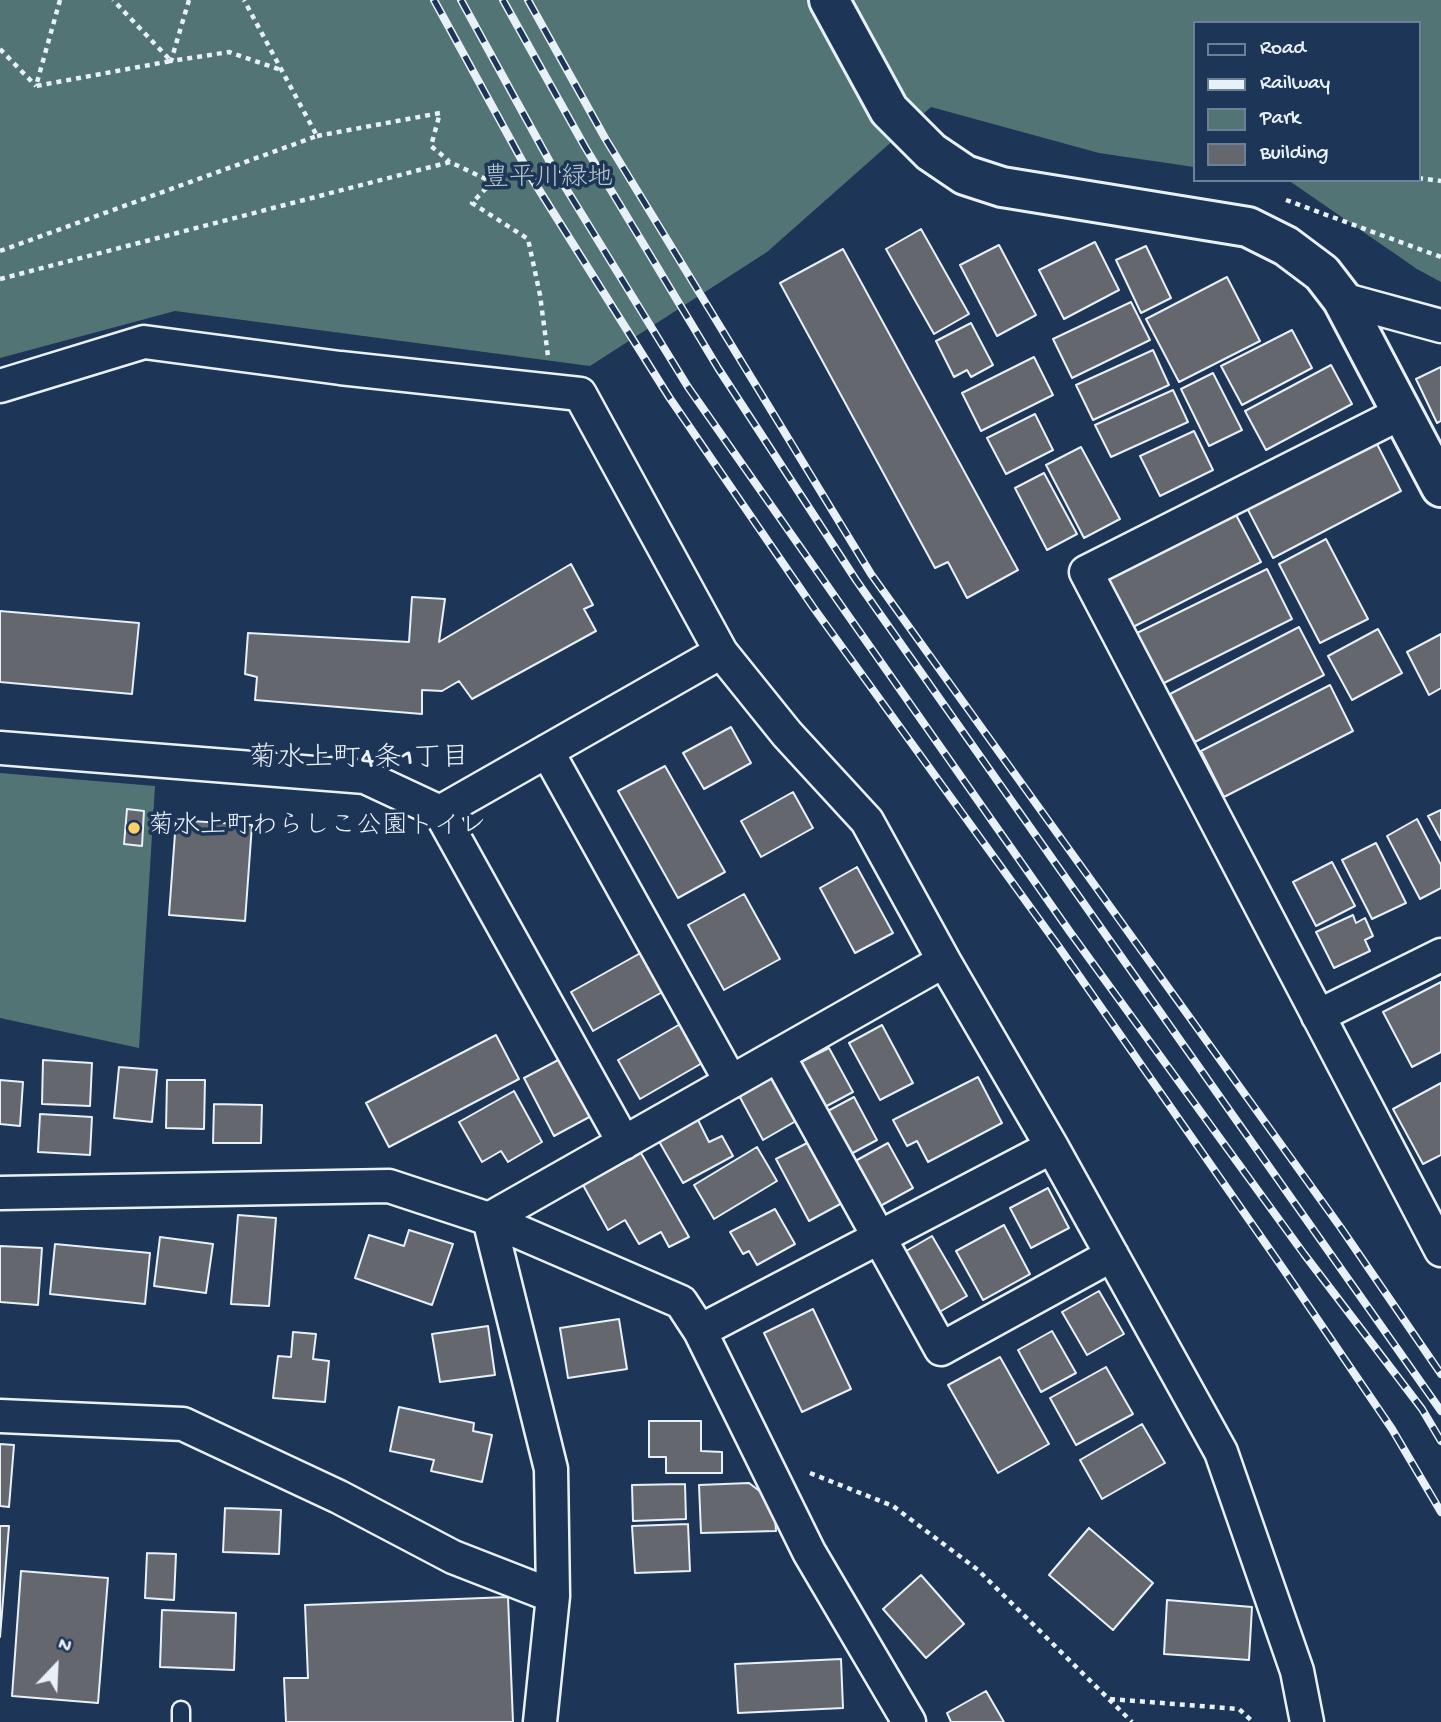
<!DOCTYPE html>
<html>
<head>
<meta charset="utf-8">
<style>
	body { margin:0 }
	#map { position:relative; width:1441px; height:1722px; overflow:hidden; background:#1d3557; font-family:"Gochi Hand",sans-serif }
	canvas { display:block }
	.legend { position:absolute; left:1193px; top:21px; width:228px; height:161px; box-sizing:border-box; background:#1d3557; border:2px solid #6e8097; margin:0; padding:9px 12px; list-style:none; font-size:21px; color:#e8f1f8 }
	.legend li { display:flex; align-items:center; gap:14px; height:35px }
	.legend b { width:35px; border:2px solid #6e8097 }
	.north { position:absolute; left:21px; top:1631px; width:70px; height:70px; -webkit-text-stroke:5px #1d3557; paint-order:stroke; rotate:23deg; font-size:19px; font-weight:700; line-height:28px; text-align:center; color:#e8f1f8 }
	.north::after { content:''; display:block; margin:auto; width:24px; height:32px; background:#e8f1f8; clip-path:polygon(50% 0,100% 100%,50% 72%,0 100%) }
</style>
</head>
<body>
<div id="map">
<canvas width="1441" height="1722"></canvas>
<ul class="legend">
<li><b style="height:9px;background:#1d3557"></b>Road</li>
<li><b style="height:9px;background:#e8f1f8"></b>Railway</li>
<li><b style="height:19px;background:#527475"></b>Park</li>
<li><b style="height:19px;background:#65676f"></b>Building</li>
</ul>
<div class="north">N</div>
</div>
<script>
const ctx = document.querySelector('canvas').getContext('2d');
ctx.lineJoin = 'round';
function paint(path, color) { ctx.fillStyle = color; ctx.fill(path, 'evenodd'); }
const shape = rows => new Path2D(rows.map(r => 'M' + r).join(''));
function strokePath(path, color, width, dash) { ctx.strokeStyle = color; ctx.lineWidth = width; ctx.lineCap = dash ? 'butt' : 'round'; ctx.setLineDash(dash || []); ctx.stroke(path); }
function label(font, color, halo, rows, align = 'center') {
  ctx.font = font + ' "Gochi Hand","Klee One",sans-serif'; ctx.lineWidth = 7; ctx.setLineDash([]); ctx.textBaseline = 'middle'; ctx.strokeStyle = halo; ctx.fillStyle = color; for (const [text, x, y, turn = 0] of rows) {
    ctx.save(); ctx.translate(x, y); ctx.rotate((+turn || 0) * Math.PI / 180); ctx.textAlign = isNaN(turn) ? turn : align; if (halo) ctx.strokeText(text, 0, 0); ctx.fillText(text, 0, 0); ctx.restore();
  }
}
const green = shape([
	[0,0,1441,0,1441,282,1417,269,1288,180,1418,180,1418,23,1194,23,1194,167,1099,153,931,107,767,252,590,366,175,311,0,358],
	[0,773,155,786,139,1048,0,1018]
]);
const building = shape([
	[921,229,969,314,934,334,886,249,921,229],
	[1095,242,1119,290,1064,319,1039,270,1095,242],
	[999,245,1036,315,997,336,960,265,999,245],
	[1146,246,1171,298,1141,313,1116,260,1146,246],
	[843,249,1018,570,967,598,948,562,935,568,780,283,843,249],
	[1227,277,1260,341,1179,382,1146,319,1227,277],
	[1131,302,1150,340,1072,378,1053,339,1131,302],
	[971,323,993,365,971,377,967,370,954,377,936,341,971,323],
	[1292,330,1312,368,1242,405,1221,366,1292,330],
	[1153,350,1169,385,1093,420,1076,385,1153,350],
	[1034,357,1053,395,981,431,962,393,1034,357],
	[1331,365,1352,404,1266,450,1245,411,1331,365],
	[1441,367,1441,421,1437,423,1416,379,1441,367],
	[1213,373,1242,430,1209,446,1181,389,1213,373],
	[1173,390,1188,422,1111,457,1095,425,1173,390],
	[1035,414,1053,450,1006,474,987,438,1035,414],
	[1194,431,1213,470,1160,496,1140,456,1194,431],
	[1375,440,1401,491,1273,558,1247,508,1375,440],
	[1081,447,1120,519,1084,538,1046,465,1081,447],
	[1044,473,1077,534,1047,550,1015,488,1044,473],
	[1234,511,1261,562,1133,627,1107,576,1234,511],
	[1326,539,1368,619,1320,643,1279,564,1326,539],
	[571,564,593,605,584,609,596,631,472,699,459,681,442,691,422,690,422,714,255,700,257,677,245,674,248,633,409,642,412,597,445,599,439,642,571,564],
	[1267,569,1292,619,1162,684,1137,633,1267,569],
	[0,611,139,623,132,694,0,682,0,611],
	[1299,627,1324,675,1195,742,1170,694,1299,627],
	[1378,629,1402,673,1352,700,1328,656,1378,629],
	[1441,634,1441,688,1429,695,1407,652,1441,634],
	[1330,685,1353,731,1224,797,1201,751,1330,685],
	[731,727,751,763,704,789,683,753,731,727],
	[665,766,725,872,678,898,618,791,665,766],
	[793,792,813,828,761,857,741,821,793,792],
	[127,809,144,811,142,846,124,844,127,809],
	[1441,810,1441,840,1428,816,1441,810],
	[1417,819,1441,865,1441,888,1420,899,1387,836,1417,819],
	[176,820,252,825,245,921,169,915,176,820],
	[1376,843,1406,903,1372,919,1342,860,1376,843],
	[1332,862,1355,906,1316,926,1293,882,1332,862],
	[857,867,893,933,855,953,820,888,857,867],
	[744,894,780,959,724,990,688,925,744,894],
	[1353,915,1356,923,1365,918,1373,936,1365,940,1370,951,1334,968,1316,932,1353,915],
	[644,951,666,990,593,1031,571,992,644,951],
	[1441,982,1441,1052,1412,1067,1383,1012,1441,982],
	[682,1023,704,1062,640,1099,618,1060,682,1023],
	[882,1025,913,1083,880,1100,849,1043,882,1025],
	[496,1035,519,1079,389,1147,366,1103,496,1035],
	[829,1048,853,1092,823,1108,799,1063,829,1048],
	[562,1058,593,1115,554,1136,524,1078,562,1058],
	[43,1060,92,1063,90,1106,42,1104,43,1060],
	[119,1067,157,1070,152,1122,114,1118,119,1067],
	[770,1072,796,1121,763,1140,736,1090,770,1072],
	[978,1077,1002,1123,928,1162,917,1141,907,1146,893,1120,978,1077],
	[0,1080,23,1082,20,1126,0,1124,0,1080],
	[167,1080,205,1080,204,1129,166,1128,167,1080],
	[1441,1083,1441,1155,1423,1164,1393,1109,1441,1083],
	[514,1091,542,1142,508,1162,501,1151,482,1162,459,1122,514,1091],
	[854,1097,877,1140,847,1156,824,1113,854,1097],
	[214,1104,262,1105,261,1143,213,1143,214,1104],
	[40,1114,92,1117,90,1155,38,1152,40,1114],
	[696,1116,709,1142,722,1136,733,1156,683,1183,657,1138,696,1116],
	[811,1141,844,1202,809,1221,776,1159,811,1141],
	[888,1143,913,1188,873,1210,848,1165,888,1143],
	[757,1147,777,1181,714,1219,694,1185,757,1147],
	[641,1153,689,1237,669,1247,661,1232,639,1244,625,1220,608,1230,583,1185,641,1153],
	[1048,1188,1069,1228,1031,1248,1010,1208,1048,1188],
	[775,1209,795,1244,757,1265,749,1251,743,1254,730,1232,775,1209],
	[238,1215,276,1218,269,1306,231,1304,238,1215],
	[1004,1225,1030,1274,983,1300,956,1251,1004,1225],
	[409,1230,453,1244,432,1305,355,1278,369,1235,404,1246,409,1230],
	[932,1236,967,1296,936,1314,901,1254,932,1236],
	[160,1237,213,1244,206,1293,154,1286,160,1237],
	[55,1244,150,1253,145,1304,50,1294,55,1244],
	[0,1246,42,1248,38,1305,0,1302,0,1246],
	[1099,1291,1124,1334,1087,1355,1062,1312,1099,1291],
	[813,1309,851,1389,802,1412,764,1333,813,1309],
	[619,1319,627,1369,568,1378,560,1328,619,1319],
	[488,1326,495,1375,440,1382,432,1334,488,1326],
	[1052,1331,1076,1373,1041,1392,1018,1350,1052,1331],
	[293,1332,316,1334,313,1359,329,1361,325,1402,273,1398,278,1356,291,1357,293,1332],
	[1000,1357,1049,1444,998,1473,948,1385,1000,1357],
	[1106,1367,1133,1414,1076,1445,1050,1398,1106,1367],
	[399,1407,474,1423,473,1431,492,1435,482,1482,431,1471,434,1460,390,1451,399,1407],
	[649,1421,701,1421,701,1451,722,1452,722,1473,666,1473,666,1457,649,1457,649,1421],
	[1142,1424,1165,1463,1102,1499,1080,1460,1142,1424],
	[0,1444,14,1445,9,1507,0,1506,0,1444],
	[749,1483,774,1502,776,1531,701,1533,699,1485,749,1483],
	[685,1484,686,1519,633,1521,632,1485,685,1484],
	[225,1508,281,1510,279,1554,223,1552,225,1508],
	[688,1524,690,1571,635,1573,632,1526,688,1524],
	[0,1526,9,1526,0,1637,0,1526],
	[1089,1528,1153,1583,1113,1630,1049,1575,1089,1528],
	[147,1553,176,1554,174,1600,145,1598,147,1553],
	[21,1571,108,1578,98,1703,12,1696,21,1571],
	[921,1575,964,1624,926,1658,883,1609,921,1575],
	[508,1597,513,1722,286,1722,284,1678,308,1678,305,1605,508,1597],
	[1167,1600,1252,1607,1249,1660,1164,1654,1167,1600],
	[162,1610,236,1613,234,1670,160,1667,162,1610],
	[841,1659,843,1708,738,1713,735,1664,841,1659],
	[986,1691,1004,1722,951,1722,947,1713,986,1691]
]);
const path = shape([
	[60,0,36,86,171,61,113,0],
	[189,0,171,61,229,52,281,70],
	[0,49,36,86],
	[317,136,440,113,431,146,449,161],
	[1418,178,1441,181],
	[1286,200,1441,257],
	[0,251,317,136,244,0],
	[0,279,450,162,492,182,472,203,528,239,540,295,548,356],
	[810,1473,893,1506,978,1570,1132,1722],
	[1110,1699,1239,1709,1253,1722]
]);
const lane = shape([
	[181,1710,181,1722]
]);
const street = shape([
	[1342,299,1441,326],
	[0,386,144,342,340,368,580,394,721,652,787,734,867,821,944,961,1052,1147,1221,1452,1297,1671,1307,1722],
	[1401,413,1086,572,1441,1250],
	[0,748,365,777,440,812,624,1143],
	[547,751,731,1082],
	[440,812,721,652],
	[1318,1016,1441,955],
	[778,1055,941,1349,1112,1255],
	[0,1193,389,1186,489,1219,681,1302,700,1331,809,1552,909,1722],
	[489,1219,944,961],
	[489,1219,551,1469,553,1596,540,1722],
	[700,1331,1052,1147],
	[0,1416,183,1424,339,1497,453,1557,553,1596]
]);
const secondary = shape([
	[829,0,889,110,931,152,965,175,1002,187,1248,227,1286,246,1322,273,1342,299,1441,487]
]);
const rail = shape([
	[434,0,531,177,669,397,813,607,1059,947,1284,1270,1392,1429,1441,1512],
	[461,0,551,164,688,387,1070,932,1304,1254,1422,1409,1441,1441],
	[503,0,585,147,718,368,856,580,1441,1411],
	[528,0,605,138,871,574,1341,1228,1441,1374]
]);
const markers = [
	[134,828,7,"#ffd166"]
];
const parkNames = [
	["豊平川緑地",548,180]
];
const poiNames = [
	["菊水上町わらしこ公園トイレ",148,828]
];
const neighbourhoodNames = [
	["菊水上町4条1丁目",359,761]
];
paint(green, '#527475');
paint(building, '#65676f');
strokePath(building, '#e8f1f8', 2);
strokePath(lane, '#e8f1f8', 21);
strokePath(street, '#e8f1f8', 37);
strokePath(secondary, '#e8f1f8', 44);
strokePath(path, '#e8f1f8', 4.5, [5, 5]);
strokePath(lane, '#1d3557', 16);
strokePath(street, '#1d3557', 32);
strokePath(secondary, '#1d3557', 38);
strokePath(rail, '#e8f1f8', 8);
strokePath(rail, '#1d3557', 5, [16]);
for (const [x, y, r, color] of markers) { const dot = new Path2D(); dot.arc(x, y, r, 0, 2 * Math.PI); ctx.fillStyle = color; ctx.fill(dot); strokePath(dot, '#1d3557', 2.5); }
label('26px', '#b4c5ca', '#1d3557', parkNames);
label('26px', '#e8f1f8', '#1d3557', poiNames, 'left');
label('28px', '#e8f1f8', '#1d3557', neighbourhoodNames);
</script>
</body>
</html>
